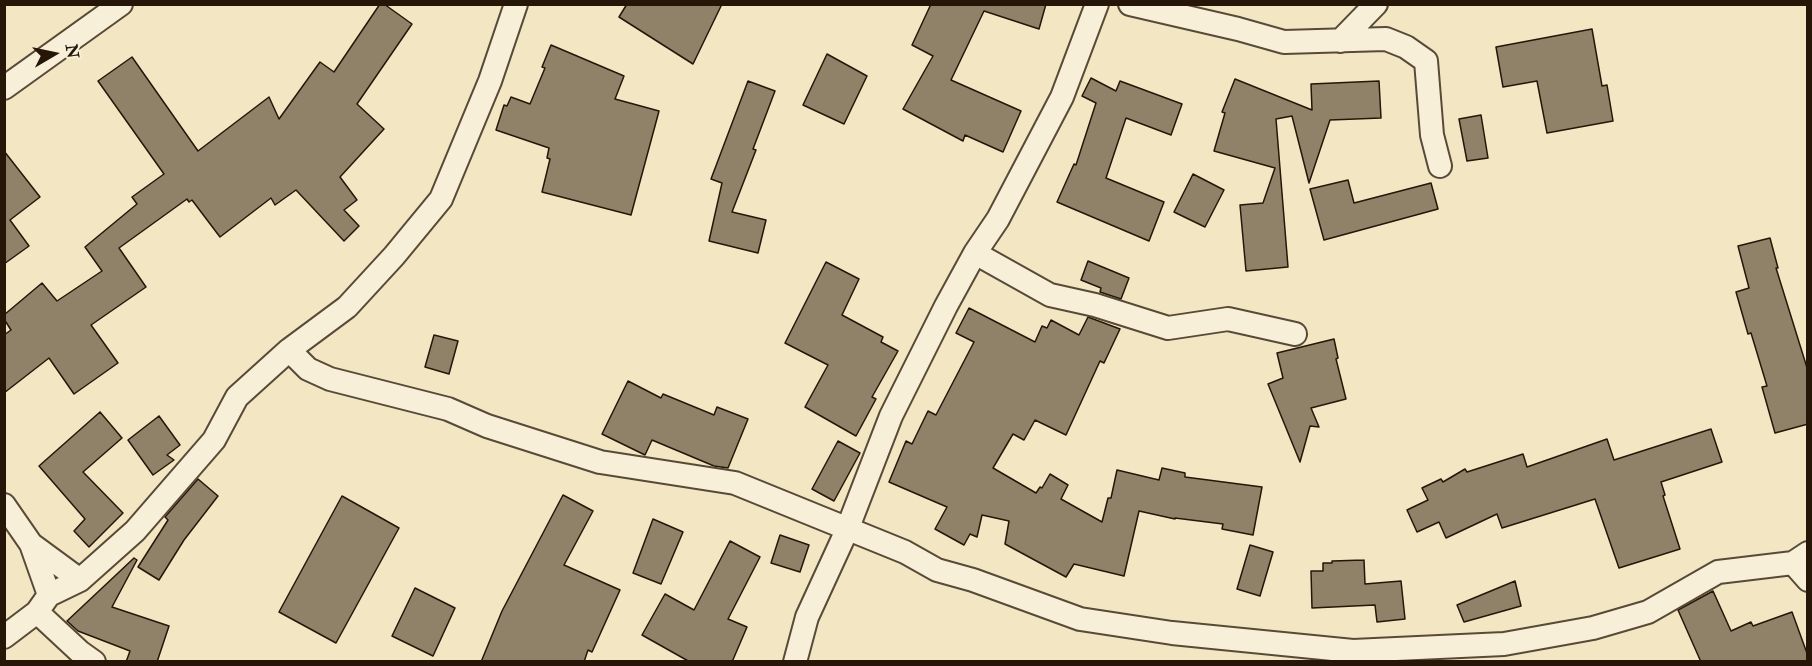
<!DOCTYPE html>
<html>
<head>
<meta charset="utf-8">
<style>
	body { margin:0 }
	#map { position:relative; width:1812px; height:666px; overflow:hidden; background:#f2e6c3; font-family:"IM FELL Double Pica",serif }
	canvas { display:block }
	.frame { position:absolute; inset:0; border:6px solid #251608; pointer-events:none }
	.north { position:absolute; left:24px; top:24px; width:60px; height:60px; -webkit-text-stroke:4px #f7efd8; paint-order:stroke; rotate:81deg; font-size:16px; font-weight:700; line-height:24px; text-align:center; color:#251608 }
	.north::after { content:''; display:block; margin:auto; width:21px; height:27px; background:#251608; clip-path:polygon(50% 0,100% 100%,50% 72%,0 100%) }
</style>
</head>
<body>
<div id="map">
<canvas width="1812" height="666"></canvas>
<div class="frame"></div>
<div class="north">N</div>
</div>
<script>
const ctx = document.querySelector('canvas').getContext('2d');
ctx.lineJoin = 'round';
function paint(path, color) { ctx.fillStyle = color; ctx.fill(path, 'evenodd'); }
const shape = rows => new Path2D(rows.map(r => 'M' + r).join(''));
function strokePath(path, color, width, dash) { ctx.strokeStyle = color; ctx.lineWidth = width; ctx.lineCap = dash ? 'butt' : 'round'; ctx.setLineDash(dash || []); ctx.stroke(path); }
const building = shape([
	[380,4,384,4,412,24,357,104,384,129,340,177,357,200,344,210,359,226,344,241,296,190,275,205,271,198,220,237,192,200,189,202,187,199,119,248,146,287,91,325,118,363,74,394,49,358,4,393,4,335,11,330,4,319,4,315,42,283,57,301,102,271,85,247,137,204,132,197,164,174,98,81,132,57,198,151,269,97,279,119,320,62,334,72,380,4],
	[627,4,722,4,693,64,619,17,627,4],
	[931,4,1046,4,1039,29,984,11,951,80,1021,111,1003,152,965,135,963,141,903,109,933,56,912,45,931,4],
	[1592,29,1602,86,1607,85,1613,121,1547,133,1537,81,1503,87,1496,47,1592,29],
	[551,45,624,76,615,99,659,111,631,215,542,192,550,159,547,158,549,148,496,130,504,105,507,106,511,97,530,104,545,68,542,67,551,45],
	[827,54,867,76,844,124,803,105,827,54],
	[1091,78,1116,91,1120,81,1182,104,1171,135,1126,118,1106,178,1164,202,1149,241,1057,202,1074,164,1076,165,1096,103,1082,96,1091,78],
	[1235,79,1312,110,1311,84,1379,81,1381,118,1330,120,1309,183,1292,116,1276,119,1288,267,1246,271,1240,205,1263,203,1275,168,1214,151,1225,113,1222,112,1235,79],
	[748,81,775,91,753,149,756,150,732,212,766,220,758,253,709,241,722,183,711,179,748,81],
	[1481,115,1488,158,1467,161,1459,119,1481,115],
	[4,151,40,197,10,220,29,246,4,264,4,151],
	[1193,174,1224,190,1205,227,1174,212,1193,174],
	[1348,180,1354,203,1431,183,1438,209,1324,240,1310,189,1348,180],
	[1770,238,1778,268,1776,268,1808,371,1808,424,1775,433,1762,387,1767,386,1751,333,1748,334,1736,292,1749,288,1738,246,1770,238],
	[1088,261,1129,278,1121,299,1100,292,1101,288,1081,280,1088,261],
	[826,262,859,279,842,315,883,337,881,342,898,351,872,397,876,399,856,436,805,407,828,365,785,343,826,262],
	[969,308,1035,342,1042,326,1047,328,1051,320,1079,335,1088,317,1120,329,1104,363,1100,361,1066,435,1035,420,1024,440,1013,434,993,468,1036,493,1040,487,1042,488,1050,474,1068,485,1061,499,1102,522,1108,498,1111,498,1117,470,1159,480,1162,468,1185,473,1185,477,1262,487,1253,535,1222,529,1223,524,1175,518,1175,519,1139,511,1124,576,1074,564,1066,577,1005,544,1009,521,982,515,977,537,970,534,964,545,935,529,947,507,889,482,906,441,912,444,928,411,936,415,974,342,956,333,969,308],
	[434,335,458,341,449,374,425,367,434,335],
	[1334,339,1338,358,1336,359,1346,399,1311,408,1319,427,1310,426,1300,462,1268,384,1283,378,1277,353,1334,339],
	[628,381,661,398,663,394,714,415,717,407,748,419,728,468,714,466,652,440,645,455,602,434,628,381],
	[100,412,122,438,83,472,123,513,89,547,74,531,85,519,39,466,100,412],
	[159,416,180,445,167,455,174,460,153,475,128,440,159,416],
	[1711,429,1722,462,1661,482,1665,495,1663,496,1680,549,1619,568,1595,499,1502,528,1497,514,1446,538,1439,522,1417,532,1407,510,1428,500,1422,488,1441,479,1443,482,1465,469,1467,472,1523,454,1527,467,1607,439,1614,460,1711,429],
	[838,441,860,453,834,501,812,489,838,441],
	[198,479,218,496,184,540,159,580,138,567,168,520,165,517,198,479],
	[563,495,593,511,564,565,620,590,592,652,588,650,584,662,481,662,502,611,563,495],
	[342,496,399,528,336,643,279,612,342,496],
	[653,519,683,532,661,584,633,573,653,519],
	[780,535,809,545,800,572,771,563,780,535],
	[730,541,760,557,728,619,747,627,732,662,690,662,642,635,665,594,694,610,730,541],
	[1250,545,1273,552,1260,596,1237,589,1250,545],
	[134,558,137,560,112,607,169,626,157,662,126,662,130,651,78,631,67,621,134,558],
	[1364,560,1365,584,1401,581,1405,619,1377,622,1375,605,1312,608,1311,571,1323,571,1323,563,1332,563,1332,561,1364,560],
	[1515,581,1521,606,1464,622,1457,605,1515,581],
	[415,588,455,608,433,656,392,636,415,588],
	[1713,591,1731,631,1751,622,1753,626,1792,612,1808,656,1808,662,1701,662,1678,610,1713,591]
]);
const street = shape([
	[1130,4,1238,29,1284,42,1386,39,1406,47,1426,61,1432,135,1440,166],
	[1340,41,1376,4],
	[4,88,121,4],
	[975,253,1050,295,1095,305,1168,328,1228,319,1295,334],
	[289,350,308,369,330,379,448,409,487,426,600,462,735,483,905,552,937,570,973,580,1080,619,1172,633,1353,651,1504,644,1593,628,1648,612,1718,572,1793,563,1808,553],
	[4,505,31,544,49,595],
	[31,544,80,580],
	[1793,563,1808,580],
	[37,612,80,652,94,662],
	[4,637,37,612,49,595,80,580,135,531,214,440,237,397,289,350,347,307,394,256,441,199,490,81,516,4],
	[795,662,807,617,847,530,891,416,946,306,975,253,998,219,1062,97,1097,4]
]);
paint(building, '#908269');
strokePath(building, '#251608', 1.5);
strokePath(street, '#584a37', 26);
strokePath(street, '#f7efd8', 22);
</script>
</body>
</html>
